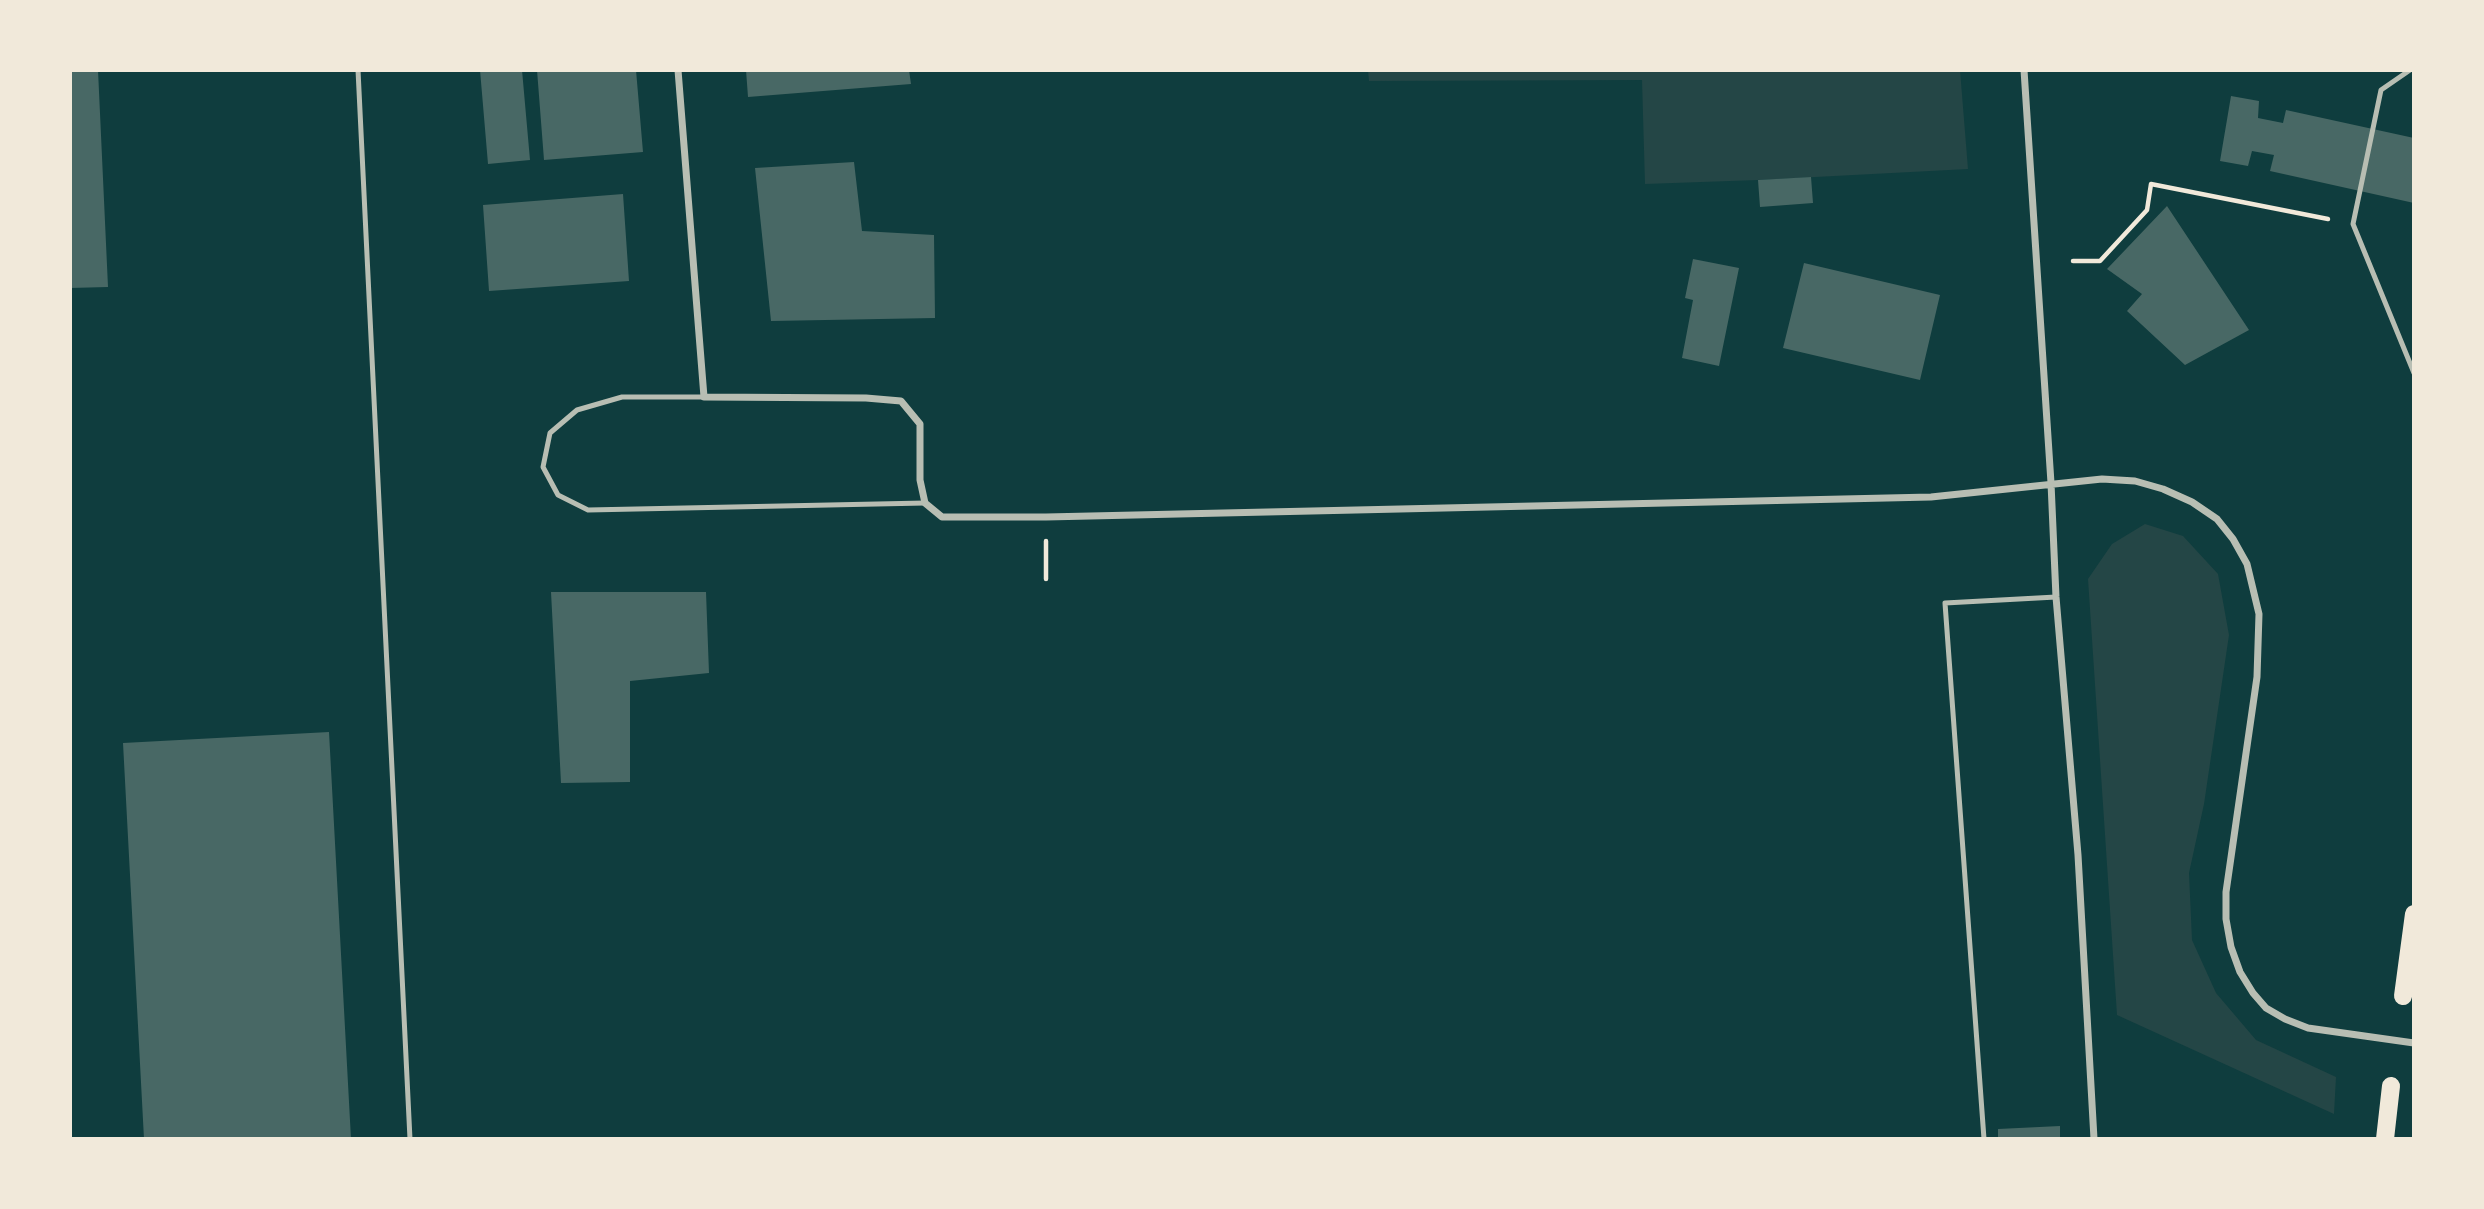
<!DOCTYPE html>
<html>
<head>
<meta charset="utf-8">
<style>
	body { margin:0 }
	#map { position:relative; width:2484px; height:1209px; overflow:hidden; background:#0f3d3e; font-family:Cabin,sans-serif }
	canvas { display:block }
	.frame { position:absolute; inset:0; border:72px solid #f1e9da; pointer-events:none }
</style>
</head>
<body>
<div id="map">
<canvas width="2484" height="1209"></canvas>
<div class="frame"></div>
</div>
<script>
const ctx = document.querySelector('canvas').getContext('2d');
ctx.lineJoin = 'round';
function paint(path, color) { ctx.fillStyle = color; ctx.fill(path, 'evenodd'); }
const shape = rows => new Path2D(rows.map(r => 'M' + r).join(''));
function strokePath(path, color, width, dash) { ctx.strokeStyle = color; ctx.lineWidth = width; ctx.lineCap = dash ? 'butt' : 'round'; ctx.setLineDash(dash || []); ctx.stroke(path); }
const green = shape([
	[1368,70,1960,70,1968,169,1758,180,1645,184,1642,80,1369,81],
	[2145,524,2183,536,2218,574,2229,635,2204,804,2189,873,2192,940,2216,993,2256,1040,2336,1077,2334,1114,2117,1015,2088,579,2112,544]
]);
const building = shape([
	[70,70,98,70,108,287,70,288],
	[480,70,522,70,530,160,488,164],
	[537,70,636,70,643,152,544,160],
	[746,70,909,70,911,84,748,97],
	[2231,96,2259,101,2258,118,2283,123,2286,110,2414,138,2414,203,2270,171,2274,155,2252,151,2248,166,2220,161],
	[854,162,862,231,934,235,935,318,771,321,755,168],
	[1811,177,1813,203,1760,207,1758,180],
	[623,194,629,281,489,291,483,205],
	[2167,206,2249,330,2185,365,2127,311,2142,294,2107,269],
	[1693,259,1739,268,1719,366,1682,358,1693,300,1685,298],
	[1804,263,1940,295,1920,380,1783,348],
	[551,592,706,592,709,673,630,681,630,782,561,783],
	[329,732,351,1139,144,1139,123,743],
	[2060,1126,2060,1139,1998,1139,1998,1129]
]);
const path = shape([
	[2073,261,2100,261,2147,210,2151,184,2328,219],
	[1046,579,1046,541]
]);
const service = shape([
	[358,70,410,1139],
	[2410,70,2381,90,2353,224,2414,373],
	[704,397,622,397,577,410,550,433,543,467,558,495,588,510,925,503],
	[1984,1139,1945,603,2056,597]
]);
const minor = shape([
	[678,70,704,397,866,398,901,401,920,424,920,480,925,503,942,517,1046,517,1931,497,2102,479,2135,481,2163,489,2192,502,2217,519,2233,539,2247,564,2259,614,2257,677,2226,892,2226,919,2231,947,2240,972,2253,993,2266,1008,2285,1019,2308,1028,2414,1043],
	[2024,70,2051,483,2056,597,2078,855,2094,1139]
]);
const primary = shape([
	[2403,996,2414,914],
	[2385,1139,2391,1086]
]);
paint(green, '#244646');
paint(building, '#486865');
strokePath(path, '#f1e9da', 4.5);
strokePath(service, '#b8beb3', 5);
strokePath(minor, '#b8beb3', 7);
strokePath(primary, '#f1e9da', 18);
</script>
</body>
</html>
